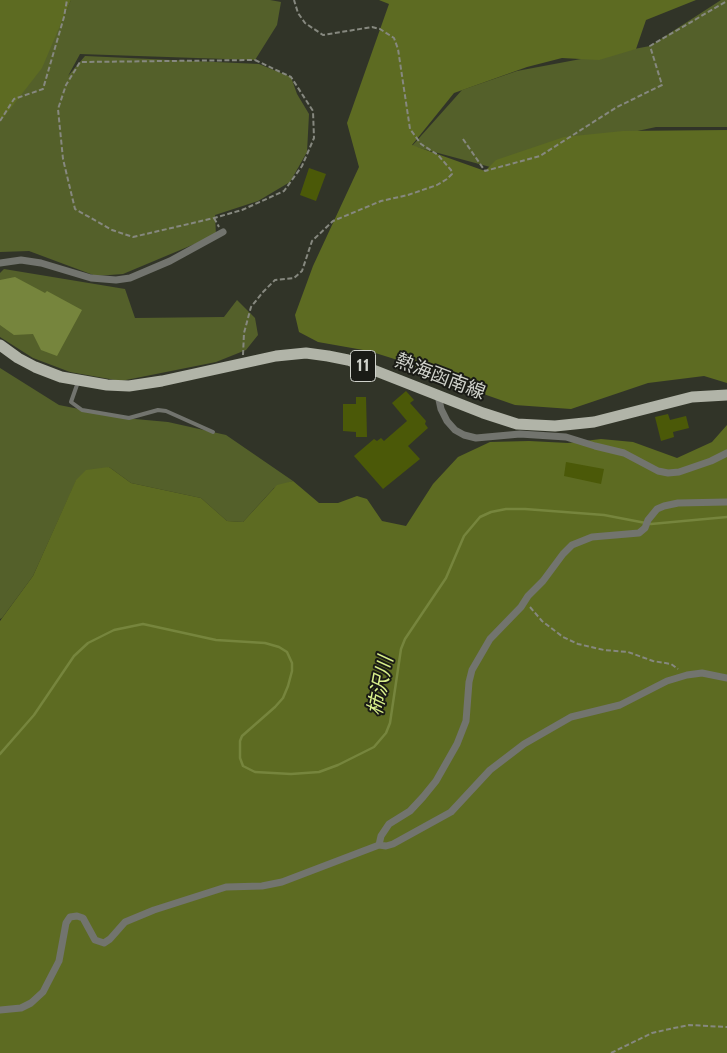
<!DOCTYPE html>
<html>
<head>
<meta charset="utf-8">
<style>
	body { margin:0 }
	canvas { display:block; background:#313428 }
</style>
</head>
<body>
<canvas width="727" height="1053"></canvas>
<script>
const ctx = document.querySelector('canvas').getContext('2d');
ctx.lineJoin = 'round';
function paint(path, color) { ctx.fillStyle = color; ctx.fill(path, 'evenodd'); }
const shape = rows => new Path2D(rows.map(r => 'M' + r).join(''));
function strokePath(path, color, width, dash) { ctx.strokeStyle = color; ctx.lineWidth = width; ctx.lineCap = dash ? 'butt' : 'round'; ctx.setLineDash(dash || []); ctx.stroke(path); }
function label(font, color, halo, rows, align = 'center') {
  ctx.font = font + ' Cabin,"Noto Sans JP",sans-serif'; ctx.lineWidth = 4; ctx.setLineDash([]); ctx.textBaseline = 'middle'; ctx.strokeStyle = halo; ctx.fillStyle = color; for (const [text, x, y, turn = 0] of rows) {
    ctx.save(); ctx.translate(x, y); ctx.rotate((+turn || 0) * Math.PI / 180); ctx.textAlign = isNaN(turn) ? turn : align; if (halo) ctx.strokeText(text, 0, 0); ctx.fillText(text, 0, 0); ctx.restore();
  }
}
const green = shape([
	[71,0,270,0,281,2,277,25,255,60,80,54,68,76,85,56,259,64,291,77,297,94,309,114,307,152,290,182,258,201,215,215,216,235,123,274,96,276,29,251,0,252,0,122,61,23],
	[721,0,727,0,727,127,656,127,549,150,494,168,412,146,462,90,517,71,650,46],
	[4,269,125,289,135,318,224,317,237,300,255,318,258,335,246,350,216,362,121,381,70,372,33,358,0,337,0,273],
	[0,368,59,405,124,418,168,422,226,435,293,481,274,488,243,522,227,521,201,498,131,483,109,467,76,481,33,576,2,618,0,619]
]);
const forest = shape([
	[0,0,71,0,42,68,0,122],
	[379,0,696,0,646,20,636,49,599,60,562,58,527,67,454,93,412,145,485,171,496,160,564,137,623,131,727,130,727,383,704,376,648,383,571,409,515,405,449,382,404,362,369,351,318,342,299,332,295,315,313,266,359,167,347,123,389,4],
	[727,425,727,1053,0,1053,0,621,33,576,76,480,86,470,109,467,131,483,201,498,227,521,243,522,277,485,293,481,319,503,338,503,357,496,367,499,382,521,406,526,433,484,458,457,490,442,529,441,568,443,601,439,633,442,677,458,712,442]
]);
const water = shape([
	[15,277,45,293,47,291,82,310,57,356,41,350,33,334,14,335,0,325,0,280]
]);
const stream = shape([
	[0,754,34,715,74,656,88,643,114,630,143,624,216,640,265,643,279,647,287,652,292,663,292,671,288,686,283,698,275,707,242,736,240,741,240,758,243,766,255,772,291,774,319,772,338,765,374,747,386,733,390,723,401,649,405,639,446,578,464,536,480,517,491,512,506,509,525,509,604,515,651,524,727,517]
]);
const building = shape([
	[309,168,326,174,316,201,300,195],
	[406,391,414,400,410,403,426,421,425,424,428,428,408,446,420,459,383,489,354,456,374,439,377,441,381,438,384,441,407,421,392,403],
	[356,397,366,397,367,437,356,437,356,432,343,431,343,404,356,404],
	[668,414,670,420,686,416,689,428,673,432,674,437,661,441,655,417],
	[566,462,604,469,601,484,564,476]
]);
const path = shape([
	[255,60,291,77,313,111,314,138,302,166,284,191,242,210,214,218,133,237,112,230,75,209,63,159,58,109,66,85,80,62,255,60],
	[0,121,14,99,43,89,64,17,67,0],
	[463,139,485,171,540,156,617,107,662,85,650,46,727,1],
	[214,218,219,227],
	[243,355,244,333,251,307,263,292,275,280,294,278,302,271,312,241,333,221,381,201,408,195,437,185,447,179,452,174,451,170,438,155,421,144,410,129,398,49,394,38,380,29,372,27,323,35,305,23,298,13,294,0],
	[530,607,542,621,563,637,578,644,604,650,628,652,653,661,671,664,678,669],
	[611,1053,652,1033,674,1028,689,1025,727,1027]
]);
const service = shape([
	[78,382,71,402,82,410,129,418,158,410,166,411,213,432]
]);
const minor = shape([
	[0,263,21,260,41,263,91,278,116,280,130,278,170,261,223,232],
	[438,395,441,409,447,421,455,430,464,435,476,438,520,434,566,437,595,446,624,453,658,471,668,473,679,472,711,461,727,453],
	[379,845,381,836,389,824,410,811,423,797,436,781,457,744,466,721,469,682,472,670,490,639,521,607,528,596,543,581,563,554,572,545,592,537,639,533,645,528,648,520,657,509,664,506,678,503,727,502],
	[0,1010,21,1008,31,1003,43,992,59,961,66,923,70,917,77,916,83,918,95,940,104,943,110,939,125,922,154,910,226,887,262,886,282,882,379,845,386,846,393,844,451,812,490,770,524,744,571,717,620,705,667,681,687,675,702,673,727,678]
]);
const primary = shape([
	[0,345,18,358,35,367,61,377,107,385,129,386,162,381,276,356,306,353,328,356,348,360,483,413,517,424,555,426,594,422,692,397,727,395]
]);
const shields = [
	[363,366,25]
];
const shieldNames = [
	["11",363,366]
];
const streetNames = [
	["熱海函南線",440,377,21]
];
const waterNames = [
	["柿沢川",381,686,-79]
];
paint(green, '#54602a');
paint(forest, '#5d6b22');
paint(water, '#76853d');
strokePath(stream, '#76853d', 2.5);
paint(building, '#4b5908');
strokePath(path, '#86887f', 2, [5, 2.5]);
strokePath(service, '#72746e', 4);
strokePath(minor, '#72746e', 7);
strokePath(primary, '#b1b4a8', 11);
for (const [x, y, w] of shields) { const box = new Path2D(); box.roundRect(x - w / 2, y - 15.5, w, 31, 4); ctx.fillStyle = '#1a1b16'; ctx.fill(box); strokePath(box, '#d0d2cb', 1); }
label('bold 18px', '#d0d2cb', null, shieldNames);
label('19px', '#d0d2cb', '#1a1b16', streetNames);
label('italic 20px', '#daf18c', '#1a1b16', waterNames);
</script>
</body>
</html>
